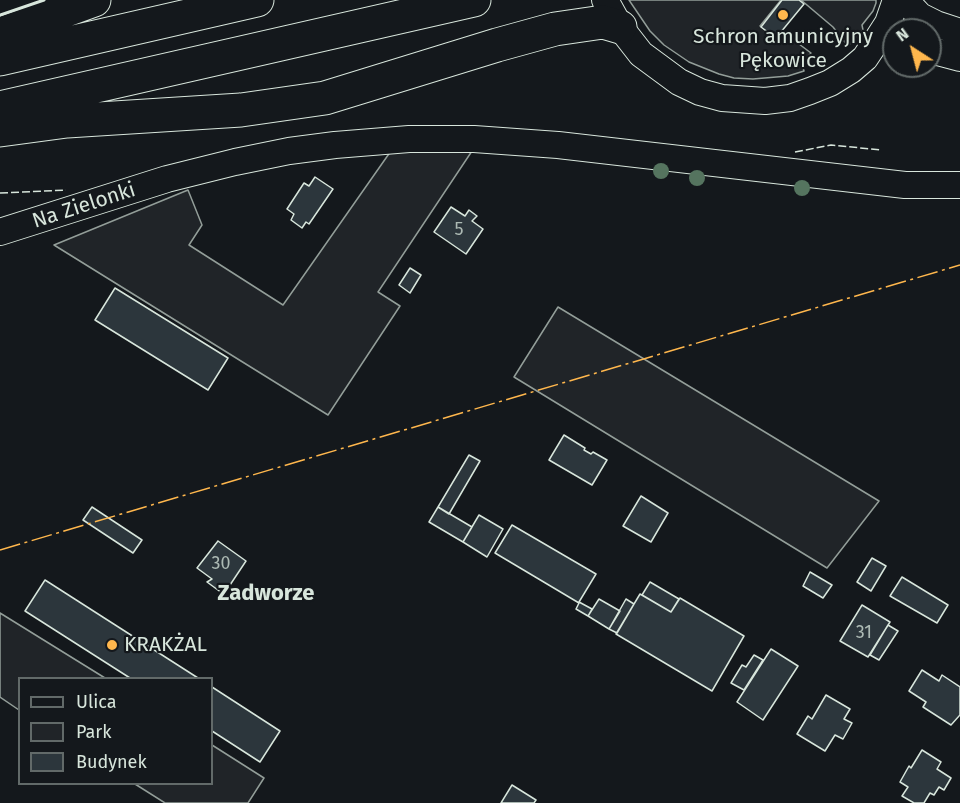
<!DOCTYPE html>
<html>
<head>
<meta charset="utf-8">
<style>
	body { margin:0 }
	#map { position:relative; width:960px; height:803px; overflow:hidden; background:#14181c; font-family:"Fira Sans",sans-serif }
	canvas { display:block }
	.legend { position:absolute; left:18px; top:677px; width:195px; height:108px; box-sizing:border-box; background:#14181c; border:2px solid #626a69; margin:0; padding:8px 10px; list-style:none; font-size:18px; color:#d8e6dc }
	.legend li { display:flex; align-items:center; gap:12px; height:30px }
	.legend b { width:30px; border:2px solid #626a69 }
	.north { position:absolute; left:882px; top:18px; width:60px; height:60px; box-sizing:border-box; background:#14181c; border:2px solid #626a69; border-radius:50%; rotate:324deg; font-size:16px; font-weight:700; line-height:24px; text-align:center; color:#d8e6dc }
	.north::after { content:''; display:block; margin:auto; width:21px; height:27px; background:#ffb74d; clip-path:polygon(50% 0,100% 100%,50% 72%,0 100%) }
</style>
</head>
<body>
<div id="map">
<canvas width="960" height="803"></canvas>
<ul class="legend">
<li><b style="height:8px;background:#14181c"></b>Ulica</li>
<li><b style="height:16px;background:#202428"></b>Park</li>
<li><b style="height:16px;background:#2c363c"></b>Budynek</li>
</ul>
<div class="north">N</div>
</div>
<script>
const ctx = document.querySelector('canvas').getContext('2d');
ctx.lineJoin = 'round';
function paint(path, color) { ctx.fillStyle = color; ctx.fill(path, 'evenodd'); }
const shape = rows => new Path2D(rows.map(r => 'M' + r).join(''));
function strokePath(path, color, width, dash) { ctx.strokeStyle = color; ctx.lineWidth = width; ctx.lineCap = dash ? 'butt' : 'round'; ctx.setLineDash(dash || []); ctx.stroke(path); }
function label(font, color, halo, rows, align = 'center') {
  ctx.font = font + ' "Fira Sans",sans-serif'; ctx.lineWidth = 4.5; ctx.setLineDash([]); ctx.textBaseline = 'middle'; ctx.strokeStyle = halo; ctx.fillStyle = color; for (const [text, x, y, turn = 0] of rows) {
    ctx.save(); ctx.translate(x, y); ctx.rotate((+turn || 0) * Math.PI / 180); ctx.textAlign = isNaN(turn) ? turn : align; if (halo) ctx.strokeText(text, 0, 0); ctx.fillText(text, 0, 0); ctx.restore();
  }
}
const green = shape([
	[629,0,781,0,760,26,777,39,783,32,811,53,802,64,804,71,788,76,753,79,734,78,719,74,689,62,664,45,650,31,629,0],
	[801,0,876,0,876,3,873,11,862,25,863,30,848,46,833,27,801,0],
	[400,138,472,151,378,292,400,306,328,415,54,245,188,190,202,225,189,245,283,305,400,138],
	[558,307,879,501,827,568,514,377,558,307],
	[0,613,105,678,20,678,19,710,0,697,0,613],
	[212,745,264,778,248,803,165,803,135,784,212,784,212,745]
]);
const building = shape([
	[782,0,799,0,804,4,776,38,761,27,782,0],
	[315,177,333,189,309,224,306,222,302,228,291,220,294,214,287,209,304,183,309,186,315,177],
	[451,207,465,216,469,210,477,216,472,221,483,229,466,254,434,232,451,207],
	[410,268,421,275,410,293,399,285,410,268],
	[115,288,228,358,208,390,95,320,115,288],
	[564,435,585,448,584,450,591,454,593,452,607,460,592,485,549,460,564,435],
	[469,455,480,461,449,514,438,507,469,455],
	[641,496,668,513,651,542,623,526,641,496],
	[92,507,142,540,133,553,83,520,92,507],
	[438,507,472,527,463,542,429,522,438,507],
	[479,515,503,529,487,557,463,542,479,515],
	[512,525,596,574,579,602,592,609,588,616,576,609,579,603,495,553,512,525],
	[218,541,246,561,228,588,226,587,222,593,207,582,212,579,197,568,218,541],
	[872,558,886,566,871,591,857,582,872,558],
	[810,572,832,585,823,598,803,586,810,572],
	[902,577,948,605,937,623,890,596,902,577],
	[45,580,198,678,130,678,25,611,45,580],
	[650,582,679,599,671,612,642,595,650,582],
	[640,594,671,612,680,598,744,636,712,691,616,634,640,594],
	[599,599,620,611,609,629,588,616,599,599],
	[626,599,634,604,617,633,609,629,626,599],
	[862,605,890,622,868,657,840,641,862,605],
	[888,625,898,631,879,660,870,655,888,625],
	[771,649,798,666,763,720,737,702,771,649],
	[754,655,763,660,744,690,731,683,742,665,746,667,754,655],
	[922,670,939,681,942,675,960,687,960,715,951,725,923,707,926,702,909,691,922,670],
	[212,687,280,731,260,762,212,731,212,687],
	[826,695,850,709,844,719,852,723,843,739,835,735,825,751,797,734,808,716,812,719,826,695],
	[922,750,941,762,937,769,951,778,944,790,939,787,934,795,930,793,924,803,914,803,902,796,908,787,900,782,909,766,911,768,922,750],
	[512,785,536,800,534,803,501,803,512,785]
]);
const secondary = shape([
	[605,0,620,27,641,54,679,82,700,92,722,98,765,101,790,98,810,91,830,83,851,70,865,58,879,37,888,23,896,0],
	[905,0,920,16,936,24,960,32],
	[930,50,960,58],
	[0,232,167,179,235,162,289,151,335,145,409,139,474,139,558,145,905,185,960,185]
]);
const highway = shape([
	[0,34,94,0],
	[0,59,257,0],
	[0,108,474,0],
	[0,130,67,121,241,110,325,98,497,45,555,29,603,22,620,27]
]);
const fence = shape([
	[795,152,831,145,881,150],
	[0,193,66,190]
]);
const wall = shape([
	[0,15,44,0]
]);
const power = shape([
	[0,550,960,265]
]);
const trees = [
	[661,171],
	[697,178],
	[802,188]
];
const markers = [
	[783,15,6,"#ffb74d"],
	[112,645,6,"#ffb74d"]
];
const numberNames = [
	["5",459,230],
	["30",221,564],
	["31",864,633]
];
const poiNames = [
	["Schron amunicyjny",783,37],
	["Pękowice",783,61],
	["KRAKŻAL",124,645,"left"]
];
const streetNames = [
	["Na Zielonki",84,206,-18]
];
const neighbourhoodNames = [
	["Zadworze",266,594]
];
paint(green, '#202428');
strokePath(green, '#939e99', 1.5);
paint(building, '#2c363c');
strokePath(building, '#d8e6dc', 1.5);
strokePath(secondary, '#d8e6dc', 28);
strokePath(highway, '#d8e6dc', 35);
strokePath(secondary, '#14181c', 26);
strokePath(highway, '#14181c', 33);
strokePath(fence, '#d8e6dc', 1.5, [8, 3]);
strokePath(wall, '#d8e6dc', 3);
strokePath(power, '#ffb74d', 1.5, [21, 4.5, 3, 4.5]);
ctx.fillStyle = '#55745f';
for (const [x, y] of trees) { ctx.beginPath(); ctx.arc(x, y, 8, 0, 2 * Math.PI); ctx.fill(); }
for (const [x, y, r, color] of markers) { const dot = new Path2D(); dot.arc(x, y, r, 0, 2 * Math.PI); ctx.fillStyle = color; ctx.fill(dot); strokePath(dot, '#14181c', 2); }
label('18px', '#adbab4', null, numberNames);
label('21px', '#d8e6dc', '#14181c', poiNames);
label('21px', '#d8e6dc', '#14181c', streetNames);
label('bold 22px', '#d8e6dc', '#14181c', neighbourhoodNames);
</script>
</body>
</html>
